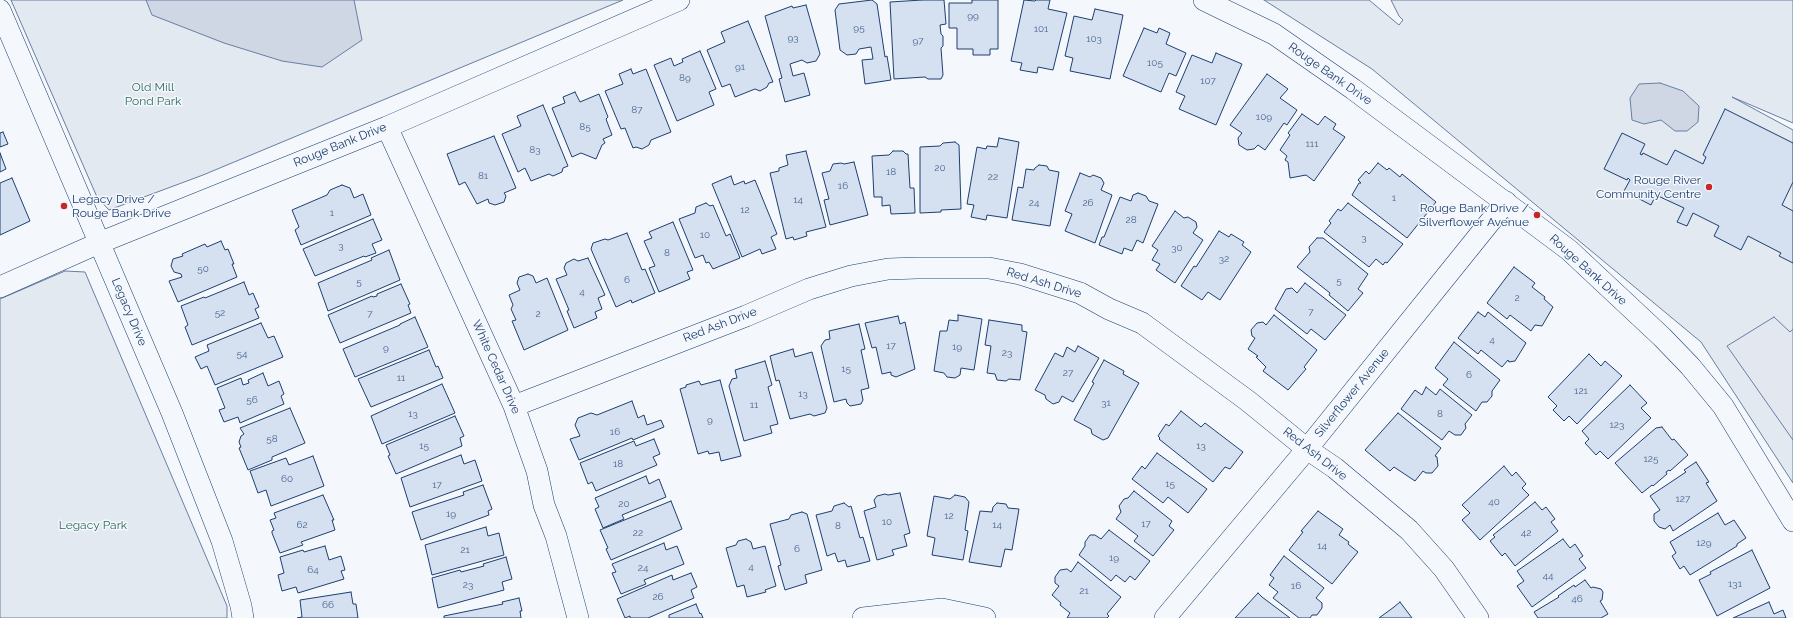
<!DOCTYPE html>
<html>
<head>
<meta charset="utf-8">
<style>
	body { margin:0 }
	canvas { display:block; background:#f4f7fb }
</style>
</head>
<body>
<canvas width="1793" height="618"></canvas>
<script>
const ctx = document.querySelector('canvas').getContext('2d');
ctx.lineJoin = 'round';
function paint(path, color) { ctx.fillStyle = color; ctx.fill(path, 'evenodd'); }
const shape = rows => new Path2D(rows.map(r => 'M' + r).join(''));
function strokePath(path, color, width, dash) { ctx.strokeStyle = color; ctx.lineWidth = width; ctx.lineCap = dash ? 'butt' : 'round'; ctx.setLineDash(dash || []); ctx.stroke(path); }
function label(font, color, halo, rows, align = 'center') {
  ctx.font = font + ' Raleway,sans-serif'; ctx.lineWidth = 3; ctx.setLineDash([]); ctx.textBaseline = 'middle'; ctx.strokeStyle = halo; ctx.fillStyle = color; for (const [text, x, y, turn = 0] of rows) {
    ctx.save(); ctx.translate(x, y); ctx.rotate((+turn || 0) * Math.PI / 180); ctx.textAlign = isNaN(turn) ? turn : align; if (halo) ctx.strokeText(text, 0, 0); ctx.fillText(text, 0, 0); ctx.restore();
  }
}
const green = shape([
	[11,0,623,0,203,175,109,210,97,197,11,0],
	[1264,0,1369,0,1399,25,1403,20,1399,16,1391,0,1793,0,1793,123,1732,97,1793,130,1793,483,1701,342,1372,69,1264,0],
	[65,271,85,272,227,606,227,618,0,618,0,299,65,271]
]);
const parking = shape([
	[1774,317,1790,332,1793,329,1793,440,1727,346,1774,317]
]);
const water = shape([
	[146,0,354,0,362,40,322,67,282,61,224,43,152,15,146,0],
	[1660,83,1683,91,1699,106,1698,122,1687,131,1675,131,1661,120,1644,124,1632,120,1630,98,1639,84,1660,83]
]);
const building = shape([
	[872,0,877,4,885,57,887,56,891,80,865,84,862,60,873,59,871,47,859,49,856,54,847,55,840,50,835,10,839,4,872,0],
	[922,0,944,0,946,24,940,25,941,34,943,36,943,46,941,48,943,75,941,79,928,79,925,77,894,79,890,2,922,0],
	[972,0,998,0,998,49,990,49,990,55,973,55,973,49,957,49,957,28,949,28,949,3,972,3,972,0],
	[1024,0,1035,1,1036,0,1050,0,1048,9,1067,13,1053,70,1038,67,1037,73,1020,70,1022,63,1011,61,1024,0],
	[806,5,820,54,816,61,807,63,802,60,790,64,793,76,804,73,810,95,785,102,779,79,782,78,765,16,792,6,793,8,806,5],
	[1095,9,1123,15,1110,79,1070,71,1073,58,1065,56,1074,16,1092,20,1095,9],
	[748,21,773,82,769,83,767,87,760,91,755,89,735,97,730,84,722,87,707,50,725,42,721,32,748,21],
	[1144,28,1157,33,1159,28,1170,33,1166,44,1186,53,1176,76,1169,73,1161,92,1123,76,1144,28],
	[700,51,716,89,709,92,714,105,677,121,654,65,671,58,674,66,683,62,682,59,700,51],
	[1216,53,1242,64,1216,125,1179,109,1185,96,1176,92,1192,55,1212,63,1216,53],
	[631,69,633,74,646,69,671,132,651,140,649,145,642,149,636,147,633,148,625,128,621,129,605,91,623,84,619,74,631,69],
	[1267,74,1288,89,1280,98,1297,110,1287,125,1284,123,1265,150,1258,145,1254,149,1247,150,1239,145,1238,138,1242,133,1230,125,1267,74],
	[575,92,580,102,599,94,608,117,606,119,612,135,603,139,605,143,602,145,596,159,581,153,572,157,552,108,565,103,563,97,575,92],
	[543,105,568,166,563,168,562,172,553,176,549,174,531,181,525,168,518,172,502,134,521,126,517,116,543,105],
	[1725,109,1793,143,1793,182,1782,205,1793,211,1793,263,1779,256,1781,253,1748,236,1741,250,1714,236,1719,226,1693,213,1687,226,1677,222,1684,208,1656,195,1651,205,1624,191,1630,180,1628,178,1627,180,1604,169,1622,133,1645,144,1640,154,1642,155,1643,153,1667,165,1675,150,1703,164,1706,157,1703,155,1725,109],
	[1302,114,1318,125,1325,116,1326,117,1336,124,1333,129,1345,137,1314,181,1306,175,1290,178,1288,162,1285,160,1287,156,1280,150,1290,135,1288,133,1302,114],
	[3,132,8,144,0,147,0,133,3,132],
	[494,136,516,188,504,193,506,196,504,202,495,205,489,203,488,199,477,204,465,182,459,185,447,154,494,136],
	[999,138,1019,142,1007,218,987,215,986,220,971,217,974,205,967,204,977,147,986,149,987,146,997,147,999,138],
	[955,142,959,145,961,209,941,210,941,212,920,213,920,147,940,146,943,143,955,142],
	[806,151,826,227,806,232,807,236,794,240,793,237,786,239,770,173,779,171,779,168,788,165,786,155,806,151],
	[893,151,903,151,906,154,908,154,910,188,914,188,915,213,891,214,890,205,882,206,882,197,874,197,872,156,889,155,893,151],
	[0,153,6,169,0,172,0,153],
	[854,162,868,215,830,225,824,200,829,199,822,173,830,171,833,164,841,163,844,164,854,162],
	[1378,163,1387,170,1389,168,1400,177,1402,174,1436,202,1407,238,1352,195,1359,183,1361,183,1358,180,1366,171,1369,174,1378,163],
	[1039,165,1047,166,1049,170,1059,172,1050,226,1012,220,1018,187,1023,188,1026,169,1034,170,1035,168,1039,165],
	[1080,173,1090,177,1093,175,1101,178,1104,183,1101,190,1112,195,1095,243,1065,231,1072,214,1065,211,1080,173],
	[731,176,734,185,744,181,745,184,755,180,777,234,771,237,776,249,762,254,760,249,742,257,712,184,731,176],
	[12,178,30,221,0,235,0,183,12,178],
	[342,185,350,188,354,198,363,194,371,215,301,245,295,230,299,227,292,210,327,195,330,190,342,185],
	[1138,193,1146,196,1149,201,1158,204,1143,243,1137,240,1132,251,1124,248,1122,254,1099,245,1102,237,1104,237,1120,197,1131,201,1133,195,1138,193],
	[706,203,710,206,713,205,726,236,730,234,740,258,713,269,709,262,706,263,703,255,695,258,679,219,695,213,696,207,706,203],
	[1348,203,1403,244,1387,263,1385,262,1383,265,1376,259,1369,267,1324,232,1331,223,1329,221,1338,209,1341,211,1348,203],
	[1175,211,1184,218,1188,217,1196,222,1197,227,1193,233,1203,240,1175,283,1156,270,1160,264,1152,260,1158,250,1152,246,1175,211],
	[373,219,382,240,372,244,376,253,365,257,364,256,315,276,303,249,373,219],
	[673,222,693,270,687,272,690,279,659,292,649,268,655,266,644,241,652,238,649,232,673,222],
	[1219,231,1229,237,1231,234,1244,242,1242,245,1251,252,1220,300,1208,292,1202,300,1181,286,1194,266,1196,267,1219,231],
	[627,233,642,270,645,269,655,293,632,303,631,300,616,307,591,249,593,243,605,239,608,240,627,233],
	[1317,238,1323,238,1368,274,1358,289,1363,293,1348,311,1329,295,1330,293,1297,267,1310,252,1309,247,1317,238],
	[221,241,225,250,228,249,234,264,232,264,237,277,178,302,169,281,182,277,181,274,174,272,171,266,173,259,183,256,182,254,205,244,207,247,221,241],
	[389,250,400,280,328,311,318,283,372,260,371,258,389,250],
	[588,258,605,295,598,298,602,309,595,312,597,318,574,328,567,311,569,310,556,279,567,275,564,268,566,263,574,259,578,261,588,258],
	[1514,267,1535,283,1532,287,1545,297,1544,299,1553,307,1542,326,1535,325,1531,331,1510,315,1507,319,1487,303,1514,267],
	[528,274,533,276,536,283,547,278,568,330,524,350,512,321,516,320,511,309,513,305,509,295,520,290,517,283,519,277,528,274],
	[244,282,249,295,253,293,259,307,255,309,259,318,192,345,185,327,188,325,181,306,204,297,205,298,244,282],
	[1305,283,1346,315,1325,340,1311,329,1307,334,1275,309,1286,289,1292,288,1297,293,1305,283],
	[401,284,410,304,408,305,411,313,340,343,328,315,372,296,373,297,377,296,377,294,401,284],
	[1478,312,1485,317,1488,312,1526,343,1515,361,1509,362,1508,360,1502,367,1481,350,1478,354,1458,338,1478,312],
	[958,315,982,319,974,370,961,368,960,375,955,378,947,377,944,373,934,371,940,331,947,331,949,320,958,321,958,315],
	[1274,315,1317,350,1304,367,1306,369,1288,390,1263,371,1266,367,1256,357,1258,356,1248,349,1255,338,1252,336,1251,330,1257,323,1263,322,1266,325,1274,315],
	[898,316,900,324,905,322,915,369,896,377,891,375,891,372,882,374,876,347,872,348,865,323,898,316],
	[415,317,428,347,355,377,343,349,400,325,400,324,415,317],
	[989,320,1022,325,1022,331,1027,332,1020,380,1009,379,1006,381,997,380,995,374,987,373,991,346,985,345,989,320],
	[261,323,268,338,274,336,283,357,215,385,207,366,201,369,195,357,209,351,207,345,261,323],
	[859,324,865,349,861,350,869,388,861,390,863,400,861,404,850,406,847,403,846,399,834,402,821,346,825,340,830,339,829,331,859,324],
	[1454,342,1500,380,1492,391,1492,396,1487,402,1482,402,1476,411,1443,385,1448,379,1435,368,1454,342],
	[1078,346,1099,358,1073,402,1062,396,1059,402,1053,404,1046,399,1045,395,1035,390,1055,353,1063,357,1067,347,1075,352,1078,346],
	[793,349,795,357,812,352,827,408,825,413,814,416,810,414,790,419,779,380,776,381,770,356,793,349],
	[429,350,436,367,438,366,443,378,371,407,358,379,429,350],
	[1589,354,1601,366,1605,361,1622,376,1577,424,1569,416,1564,421,1553,410,1557,406,1548,397,1589,354],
	[1104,360,1124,371,1123,374,1139,383,1108,438,1103,440,1092,434,1091,429,1074,420,1094,383,1092,382,1104,360],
	[765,361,772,385,768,387,778,424,770,426,772,433,744,441,729,386,732,379,737,378,735,370,765,361],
	[263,373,268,386,279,381,284,394,281,396,284,404,240,423,238,417,224,422,219,410,225,408,217,388,241,378,243,385,249,383,248,380,263,373],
	[720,380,741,456,721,461,719,452,709,454,708,451,698,454,680,389,686,387,686,385,699,381,701,385,720,380],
	[442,384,455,413,382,444,371,416,442,384],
	[1630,385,1647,403,1641,408,1651,418,1608,459,1600,451,1596,455,1585,443,1589,439,1582,431,1630,385],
	[1426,387,1436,395,1440,389,1472,415,1465,424,1466,428,1461,435,1455,435,1449,431,1442,440,1401,409,1415,390,1422,395,1426,387],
	[632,401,638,418,644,415,647,425,661,420,664,427,633,440,632,438,579,460,570,439,580,436,575,425,578,418,591,413,597,415,632,401],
	[290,408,305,443,272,457,272,460,248,470,239,448,241,447,239,442,241,436,244,434,240,428,290,408],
	[1181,411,1201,427,1205,423,1243,452,1230,469,1225,467,1213,482,1159,439,1160,438,1158,436,1166,424,1169,426,1181,411],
	[1398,413,1441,448,1435,456,1437,457,1438,466,1432,473,1426,473,1423,471,1415,481,1394,467,1390,471,1365,450,1398,413],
	[455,416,464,436,460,438,462,446,396,474,388,456,390,455,386,445,455,416],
	[1662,427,1672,440,1674,439,1688,455,1670,471,1669,470,1666,472,1667,474,1653,486,1652,485,1642,493,1615,463,1656,428,1662,427],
	[654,439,660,454,653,457,657,465,596,491,592,482,588,484,580,463,634,441,636,446,654,439],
	[1157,453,1207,489,1188,513,1168,497,1163,503,1132,479,1142,466,1145,469,1157,453],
	[461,455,464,464,475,460,482,481,410,507,401,478,461,455],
	[313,456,324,486,271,506,266,490,258,493,250,471,286,458,289,465,313,456],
	[1696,462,1709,482,1706,483,1717,501,1673,531,1670,525,1665,529,1659,527,1654,521,1654,514,1660,510,1650,496,1686,472,1684,470,1696,462],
	[1504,466,1512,476,1516,472,1526,484,1522,488,1529,495,1480,540,1462,520,1470,513,1462,505,1504,466],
	[646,476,649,484,659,479,666,497,622,515,624,519,603,528,595,509,599,507,595,498,646,476],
	[483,485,492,509,488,511,489,515,421,540,412,512,464,495,463,492,483,485],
	[1134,491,1172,521,1169,526,1174,530,1153,556,1134,541,1138,536,1116,519,1121,512,1119,506,1124,499,1128,498,1134,491],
	[900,493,910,533,904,535,907,546,892,550,894,555,877,560,864,511,876,507,874,500,877,496,885,494,888,495,900,493],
	[323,495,334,520,332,520,335,530,301,542,303,545,280,553,272,533,272,531,274,530,270,520,276,518,274,513,323,495],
	[955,495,965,497,969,502,965,530,968,531,963,560,932,555,935,538,927,536,934,496,950,499,955,495],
	[671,501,682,529,611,560,606,549,608,548,600,530,671,501],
	[1535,502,1542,510,1546,507,1555,519,1551,522,1558,531,1515,566,1505,553,1502,556,1490,541,1495,537,1493,535,1535,502],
	[844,503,849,507,851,506,860,538,863,537,870,561,847,567,845,560,838,562,835,553,827,556,816,515,832,511,834,506,844,503],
	[997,503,1006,504,1008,508,1019,509,1012,550,1005,549,1001,567,969,562,980,511,992,512,993,507,997,503],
	[1318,511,1343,529,1339,535,1349,542,1348,544,1358,552,1332,584,1289,550,1303,532,1301,531,1318,511],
	[802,512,807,514,822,570,805,575,807,583,785,590,778,566,781,565,770,524,789,519,791,515,802,512],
	[1718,513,1725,525,1734,520,1746,538,1737,544,1737,546,1690,575,1684,566,1680,569,1672,556,1676,553,1670,542,1718,513],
	[486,527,488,536,499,533,504,555,432,575,425,545,486,527],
	[1109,530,1150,561,1135,580,1130,576,1125,582,1116,575,1111,581,1079,555,1085,546,1085,542,1090,535,1095,535,1101,539,1109,530],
	[746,539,751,542,753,549,765,546,776,586,765,590,766,592,747,597,744,585,737,587,726,548,736,545,738,541,746,539],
	[1563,539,1570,548,1575,544,1583,556,1579,559,1586,568,1532,607,1517,586,1524,581,1517,571,1563,539],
	[664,543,666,550,677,546,684,564,644,580,646,584,621,594,612,573,616,572,612,564,664,543],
	[325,546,329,560,341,556,345,570,341,571,344,579,298,593,296,587,282,591,278,575,284,573,280,557,303,550,304,552,325,546],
	[1752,550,1770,588,1717,616,1699,580,1711,574,1710,572,1752,550],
	[1284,556,1324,588,1316,598,1322,603,1322,608,1317,615,1312,615,1310,618,1299,618,1273,598,1278,592,1269,585,1274,578,1270,575,1284,556],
	[506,557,512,579,502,582,504,590,438,608,432,578,460,570,461,572,484,566,483,564,506,557],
	[1078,562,1121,597,1107,614,1109,616,1107,618,1067,618,1070,613,1060,605,1061,603,1052,595,1059,586,1055,583,1055,577,1060,570,1067,569,1071,572,1078,562],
	[691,573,697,587,691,590,694,598,648,618,630,618,630,616,625,618,617,599,672,575,673,580,691,573],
	[1585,580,1591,588,1593,587,1601,589,1603,592,1602,600,1600,601,1608,614,1601,618,1538,618,1534,612,1559,597,1558,596,1574,585,1575,587,1585,580],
	[351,592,353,604,356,604,358,618,297,618,302,617,300,600,351,592],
	[1258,593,1262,597,1290,618,1235,618,1258,593],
	[519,598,522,611,520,611,521,618,444,618,444,616,503,604,502,602,519,598],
	[1400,602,1412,618,1379,618,1394,607,1400,602],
	[1769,602,1774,614,1783,610,1786,618,1733,618,1769,602],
	[696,604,700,614,701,613,703,618,669,618,669,615,696,604]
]);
const street = shape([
	[1204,0,1274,34,1353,89,1569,250,1662,337,1690,366,1723,406,1793,521],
	[0,10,172,413,222,541,241,606,243,618],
	[387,127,514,406,537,471,544,505,556,536,578,618],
	[0,287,99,243,387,127,679,0],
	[514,406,746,316,809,289,851,276,888,269,917,268,989,268,1020,274,1080,293,1109,309,1142,323,1248,401,1307,449,1335,468,1409,530,1444,569,1478,618],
	[863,618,942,609,985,618],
	[1165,618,1307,449,1506,202]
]);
const markers = [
	[1709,187,4,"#c62828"],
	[64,206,4,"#c62828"],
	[1537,215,4,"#c62828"]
];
const numberNames = [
	["99",973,16],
	["95",859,28],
	["101",1041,29],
	["93",793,38],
	["103",1094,39],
	["97",918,41],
	["105",1155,63],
	["91",740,67],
	["89",685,78],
	["107",1208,81],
	["87",637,110],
	["109",1264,117],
	["85",585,127],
	["111",1312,144],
	["83",535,150],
	["20",940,168],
	["18",891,172],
	["81",483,176],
	["22",993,177],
	["16",843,186],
	["1",1394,198],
	["14",798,200],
	["24",1034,203],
	["26",1088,203],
	["12",745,210],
	["1",332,213],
	["28",1131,220],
	["10",705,235],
	["3",1364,238],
	["3",341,246],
	["30",1177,248],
	["8",667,253],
	["32",1224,259],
	["50",203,269],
	["6",627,280],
	["5",1339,281],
	["5",359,282],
	["4",582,292],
	["2",1517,298],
	["7",1311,312],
	["52",220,313],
	["7",370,314],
	["2",538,314],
	["4",1492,340],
	["17",891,346],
	["19",957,347],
	["9",386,348],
	["23",1007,353],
	["54",242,354],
	["15",846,369],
	["27",1068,373],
	["6",1469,375],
	["11",401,378],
	["121",1581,391],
	["13",803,394],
	["56",252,400],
	["31",1106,403],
	["11",754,405],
	["13",413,414],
	["8",1440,414],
	["9",710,420],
	["123",1617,425],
	["16",615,432],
	["58",272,439],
	["15",424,446],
	["13",1201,446],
	["125",1651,459],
	["18",618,464],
	["60",287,479],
	["15",1170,484],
	["17",437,485],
	["127",1683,499],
	["40",1494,502],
	["20",624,504],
	["19",451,514],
	["12",949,516],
	["10",887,522],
	["17",1146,524],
	["62",302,525],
	["14",997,525],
	["8",838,526],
	["22",638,533],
	["42",1526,533],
	["129",1704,543],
	["14",1322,546],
	["6",797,549],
	["21",465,550],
	["19",1114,558],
	["4",751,567],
	["24",643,568],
	["64",313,570],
	["44",1548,576],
	["131",1735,584],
	["23",468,585],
	["16",1296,586],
	["21",1084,591],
	["26",658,597],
	["46",1577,599],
	["66",328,605]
];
const streetNames = [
	["Rouge Bank Drive",1330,74,35],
	["Rouge Bank Drive",340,145,-22],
	["Rouge Bank Drive",1588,270,42],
	["Red Ash Drive",1044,283,17],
	["Legacy Drive",129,312,67],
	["Red Ash Drive",720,325,-21],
	["White Cedar Drive",496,367,66],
	["Silverflower Avenue",1352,393,-51],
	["Red Ash Drive",1315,454,38]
];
const parkNames = [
	["Old Mill",153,87],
	["Pond Park",153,101],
	["Legacy Park",93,525]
];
const poiNames = [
	["Rouge River",1701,180],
	["Community Centre",1701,194],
	["Legacy Drive /",72,199,"left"],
	["Rouge Bank Drive",72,213,"left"],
	["Rouge Bank Drive /",1529,208],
	["Silverflower Avenue",1529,222]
];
paint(green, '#e3e9f0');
strokePath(green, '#687fa3', 1);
paint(parking, '#e3e8f0');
strokePath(parking, '#687fa3', 1);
paint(water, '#cfd7e4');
strokePath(water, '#687fa3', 1);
paint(building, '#d5e0f0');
strokePath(building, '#1d3f73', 1);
strokePath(street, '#1d3f73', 22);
strokePath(street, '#f4f7fb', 21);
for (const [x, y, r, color] of markers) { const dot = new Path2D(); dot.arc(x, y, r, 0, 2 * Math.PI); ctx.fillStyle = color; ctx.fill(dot); strokePath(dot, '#f4f7fb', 1.5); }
label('10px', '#4b6792', null, numberNames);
label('12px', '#1d3f73', '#f4f7fb', streetNames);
label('12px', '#2c6c60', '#f4f7fb', parkNames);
label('12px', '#1d3f73', '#f4f7fb', poiNames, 'right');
</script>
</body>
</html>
